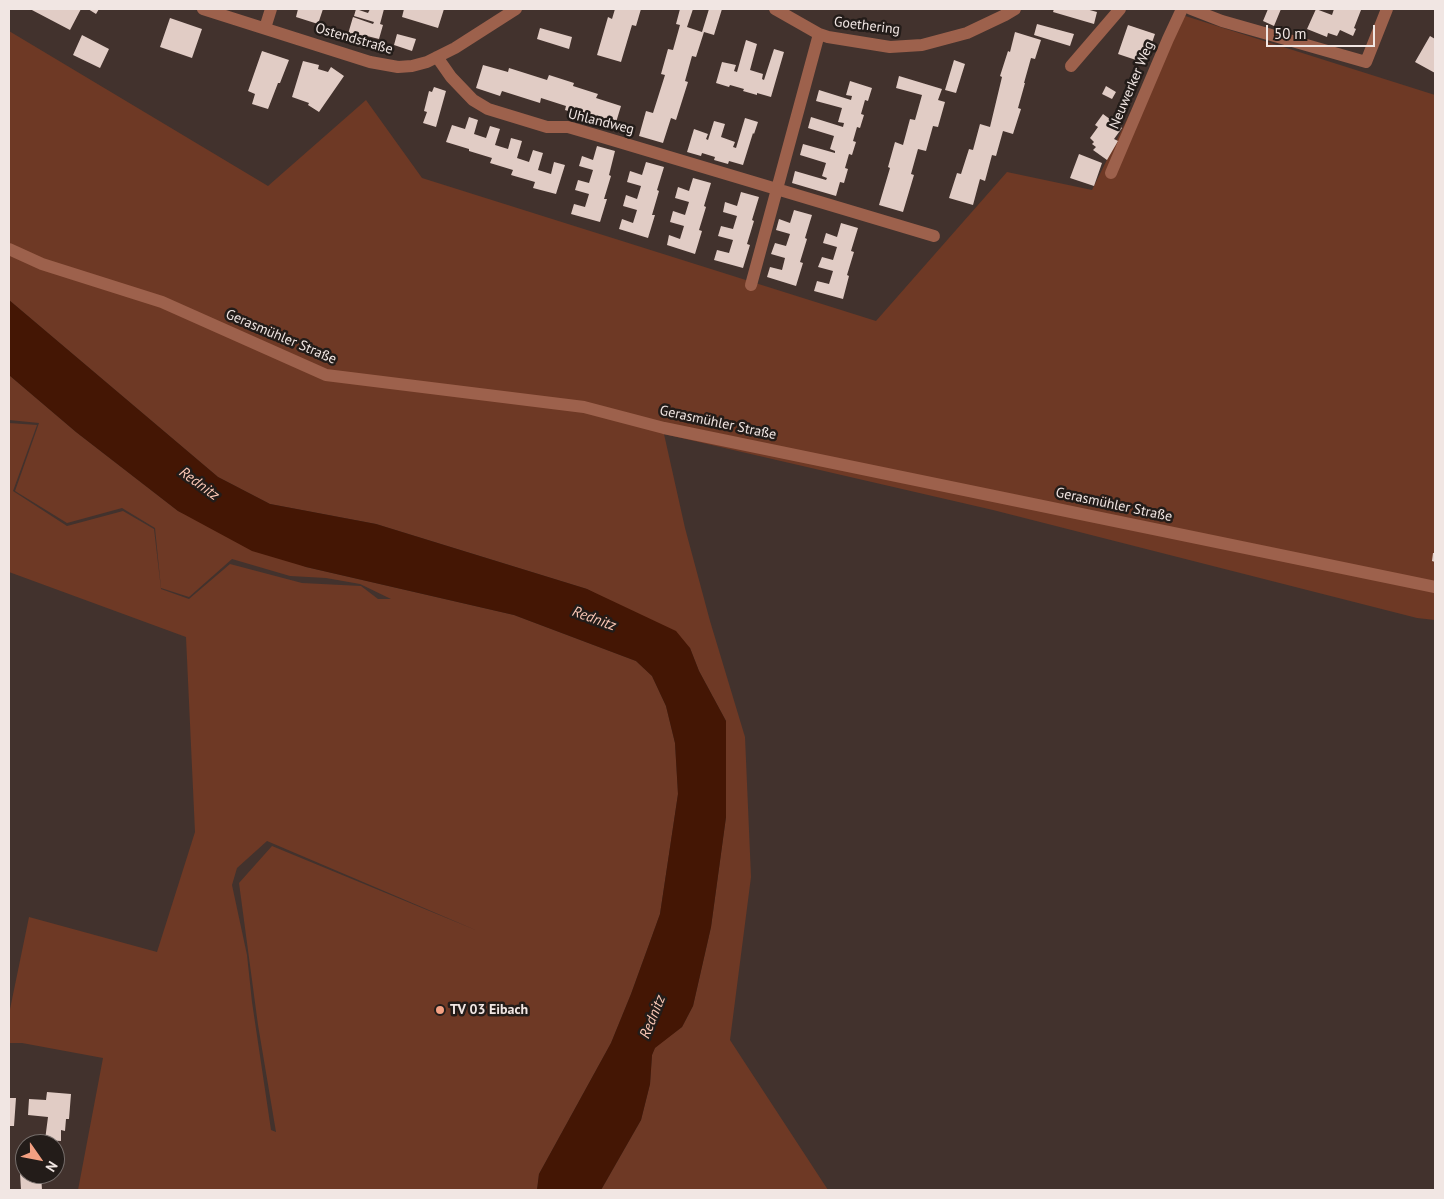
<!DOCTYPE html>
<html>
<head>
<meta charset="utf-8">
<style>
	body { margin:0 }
	#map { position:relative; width:1444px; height:1199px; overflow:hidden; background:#42322d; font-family:"PT Sans",sans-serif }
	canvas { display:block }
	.frame { position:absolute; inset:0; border:10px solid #f1e6e3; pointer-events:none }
	.north { position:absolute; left:15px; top:1134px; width:50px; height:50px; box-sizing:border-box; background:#231c19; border:1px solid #756d6a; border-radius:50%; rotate:123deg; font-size:14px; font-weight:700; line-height:20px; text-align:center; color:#f1e6e3 }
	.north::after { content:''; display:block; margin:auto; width:18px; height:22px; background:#f3a082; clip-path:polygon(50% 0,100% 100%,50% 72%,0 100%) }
	.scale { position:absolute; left:1266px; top:25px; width:109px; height:22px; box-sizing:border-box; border:2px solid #f1e6e3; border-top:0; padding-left:6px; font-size:15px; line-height:18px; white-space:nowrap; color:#f1e6e3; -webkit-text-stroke:4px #231c19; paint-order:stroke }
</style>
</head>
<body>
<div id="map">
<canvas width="1444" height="1199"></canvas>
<div class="frame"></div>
<div class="north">N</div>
<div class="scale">50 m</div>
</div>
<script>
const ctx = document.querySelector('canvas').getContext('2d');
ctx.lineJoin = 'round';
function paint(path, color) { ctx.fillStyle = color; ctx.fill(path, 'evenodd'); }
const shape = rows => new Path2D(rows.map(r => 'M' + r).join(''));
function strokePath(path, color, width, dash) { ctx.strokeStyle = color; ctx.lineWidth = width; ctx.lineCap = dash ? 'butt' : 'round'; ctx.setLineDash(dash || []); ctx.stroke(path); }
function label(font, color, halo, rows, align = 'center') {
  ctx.font = font + ' "PT Sans",sans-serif'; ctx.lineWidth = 5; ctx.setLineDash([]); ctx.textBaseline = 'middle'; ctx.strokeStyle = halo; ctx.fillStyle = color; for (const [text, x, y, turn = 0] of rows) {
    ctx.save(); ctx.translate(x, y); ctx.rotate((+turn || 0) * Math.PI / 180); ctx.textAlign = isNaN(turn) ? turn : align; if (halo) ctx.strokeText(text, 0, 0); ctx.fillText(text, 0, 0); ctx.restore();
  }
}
const green = shape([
	[1179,14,1435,95,1435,620,1417,618,993,510,664,434,685,528,710,621,745,737,751,877,730,1040,828,1190,601,1190,641,1120,650,1084,652,1055,655,1047,682,1027,693,1006,711,927,726,817,726,721,699,671,690,648,587,589,376,524,270,504,218,477,9,300,9,31,268,186,366,100,422,178,876,321,1007,172,1092,190],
	[9,375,76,432,178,511,306,567,514,615,636,661,652,676,666,706,675,743,678,794,660,914,631,994,611,1043,539,1174,537,1190,78,1190,103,1058,22,1043,9,1043,9,1014,29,917,157,952,195,832,186,637,9,572,9,423,37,425,13,491,67,526,123,511,154,529,161,589,189,599,230,564,302,583,361,586,378,599,391,599,360,584,326,578,290,576,232,559,189,597,161,588,155,528,122,508,67,523,15,491,39,423,9,420],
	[267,841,478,931,272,846,239,883,258,1025,276,1132,271,1130,252,1002,247,955,232,885,237,868]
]);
const water = shape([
	[9,300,218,477,270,504,376,524,587,589,676,631,690,648,699,671,726,721,726,817,711,927,693,1006,682,1027,655,1048,652,1055,650,1084,641,1120,601,1190,537,1190,539,1174,611,1043,631,994,660,914,678,794,675,743,666,706,652,676,636,661,514,615,306,567,252,551,178,511,76,432,9,375]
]);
const building = shape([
	[30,9,81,9,70,30],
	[88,9,99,9,96,14],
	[298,9,323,9,318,24,296,17],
	[356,9,368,13,370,9,384,9,380,24,383,25,379,39,363,35,362,39,348,34,353,17,373,24,374,22,354,16],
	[404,9,444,9,438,28,402,17],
	[615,9,641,9,636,26,632,25,621,62,597,55,608,17,612,19],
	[680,9,693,9,687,27,702,32,709,9,722,9,714,35,704,32,696,57,692,56,685,81,688,82,676,120,671,118,663,143,639,136,646,111,653,113,665,75,661,74,668,49,673,50,680,25,676,24],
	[1054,9,1086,9,1097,12,1094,24,1053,12],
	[1268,9,1281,9,1274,26,1263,21],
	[1316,9,1332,15,1334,9,1361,10,1354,28,1356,29,1353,36,1340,30,1337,36,1328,33,1327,37,1307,29],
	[170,18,202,29,192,58,160,47],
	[1037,24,1074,34,1070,46,1034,35],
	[1128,25,1155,34,1145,63,1118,54],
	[540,28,572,37,569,49,537,39],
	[1015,32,1041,40,1035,59,1031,58,1024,83,1025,83,1018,108,1021,109,1013,134,1003,131,996,156,992,155,985,181,980,179,973,205,949,198,957,173,961,174,969,149,973,150,980,124,990,127,1002,77,1000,76,1008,51,1010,52],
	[397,34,416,39,412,51,394,45],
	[82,35,109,49,100,68,73,55],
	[1430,36,1435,39,1435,73,1415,62],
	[746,40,757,44,750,70,763,74,762,79,764,80,774,49,784,52,771,97,757,93,757,95,743,91,744,89,730,85,729,87,716,83,722,62,736,65,734,71,737,72],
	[262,51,289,60,280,83,278,83,268,109,252,104,255,94,248,91],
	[954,60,965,64,956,93,945,90],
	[303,61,319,65,318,69,328,72,331,67,344,76,319,112,308,105,309,103,292,97],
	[483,65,508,72,509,68,547,80,549,75,574,83,573,86,598,94,596,98,621,106,614,129,589,122,590,118,565,110,566,106,541,98,540,103,502,91,500,96,476,88],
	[899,76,942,89,938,100,945,102,938,127,933,126,926,151,918,149,911,174,914,175,903,212,879,205,890,168,888,167,895,142,903,145,910,119,915,120,922,95,896,88],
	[850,81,872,88,868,101,865,100,861,114,864,115,860,128,857,127,853,141,856,142,852,155,849,154,845,168,848,169,844,183,840,182,836,196,792,183,795,171,826,180,827,178,822,176,826,163,800,155,803,144,835,153,835,151,830,149,834,136,808,128,811,117,843,127,844,123,838,122,842,108,816,101,819,90,851,100,852,96,846,95],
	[1106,86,1116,92,1112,99,1102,94],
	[434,87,446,91,436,127,423,123,427,112,424,111,429,91,432,92],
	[1103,114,1122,128,1114,139,1118,141,1107,160,1093,150,1096,147,1092,144,1094,142,1090,138,1098,127,1095,125],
	[469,117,478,120,474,134,486,138,490,126,500,129,495,145,508,149,511,138,522,141,517,158,529,162,533,150,543,153,538,170,551,174,554,162,565,165,556,194,533,188,535,182,511,175,513,170,490,163,492,158,469,151,469,149,446,142,452,125,465,129],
	[745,118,758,122,754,134,753,133,743,165,729,161,728,164,714,160,715,157,702,153,701,156,687,152,694,129,708,134,706,139,708,140,714,121,725,124,721,137,735,142,733,147,736,148],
	[597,146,615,151,609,175,611,176,604,199,607,199,600,222,571,214,574,204,585,207,589,194,575,190,578,180,589,183,593,170,579,166,582,156,593,160],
	[1079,154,1102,163,1094,186,1070,178],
	[646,162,664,167,657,190,659,191,652,215,655,215,648,238,619,229,622,219,633,223,637,210,623,206,626,195,637,199,641,186,627,182,630,171,642,175],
	[693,178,711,183,704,206,706,207,699,230,702,231,695,254,667,245,669,235,680,239,684,226,670,222,673,211,685,215,689,202,675,198,678,187,689,191],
	[741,192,759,197,752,220,754,221,747,244,750,245,743,268,714,260,717,250,729,253,733,240,718,236,721,226,733,229,737,216,723,212,725,202,737,206],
	[794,210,812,215,805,238,807,239,800,262,803,263,796,286,767,277,770,267,782,270,785,258,771,254,775,243,786,246,790,234,776,230,779,219,790,223],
	[841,223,858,228,851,251,854,252,847,275,849,276,843,299,814,291,817,281,829,284,833,271,818,267,822,257,833,260,837,247,823,243,826,233,837,237],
	[1433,553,1435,553,1435,562,1432,561],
	[47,1092,71,1094,69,1119,66,1119,65,1131,61,1130,61,1141,45,1140,48,1117,28,1115,29,1099,46,1100],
	[9,1098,16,1098,14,1126,9,1126],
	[25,1156,25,1174,41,1174,42,1190,21,1190,19,1157]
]);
const street = shape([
	[203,9,370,62,398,67,412,66,427,62,455,48,516,9],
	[775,9,819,34,828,37,890,47,922,45,967,33,1005,15,1015,9],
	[1191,9,1222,21,1366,62,1387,9],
	[265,28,271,9],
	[437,57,451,77,473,100,488,109,547,127,568,127,599,136,934,236],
	[1071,66,1120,9],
	[1111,173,1168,39,1182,9],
	[9,249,42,264,162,302,326,375,584,407,664,428,1435,587],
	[751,285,819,34]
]);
const markers = [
	[440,1010,5,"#f3a082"]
];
const streetNames = [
	["Goethering",867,26,7],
	["Ostendstraße",354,39,16],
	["Neuwerker Weg",1132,85,-67],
	["Uhlandweg",601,122,14],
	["Gerasmühler Straße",281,337,23],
	["Gerasmühler Straße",718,423,12],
	["Gerasmühler Straße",1114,505,12]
];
const poiNames = [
	["TV 03 Eibach",450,1010]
];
const waterNames = [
	["Rednitz",199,484,36],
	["Rednitz",594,619,20],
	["Rednitz",653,1017,-68]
];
paint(green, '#6e3925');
paint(water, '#441604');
paint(building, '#e1ccc5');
strokePath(street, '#9d614c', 12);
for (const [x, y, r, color] of markers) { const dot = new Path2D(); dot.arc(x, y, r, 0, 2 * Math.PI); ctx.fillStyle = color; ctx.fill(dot); strokePath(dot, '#231c19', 2); }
label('14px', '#f1e6e3', '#231c19', streetNames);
label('bold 14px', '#f1e6e3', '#231c19', poiNames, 'left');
label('italic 15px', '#fac7b5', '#231c19', waterNames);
</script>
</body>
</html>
